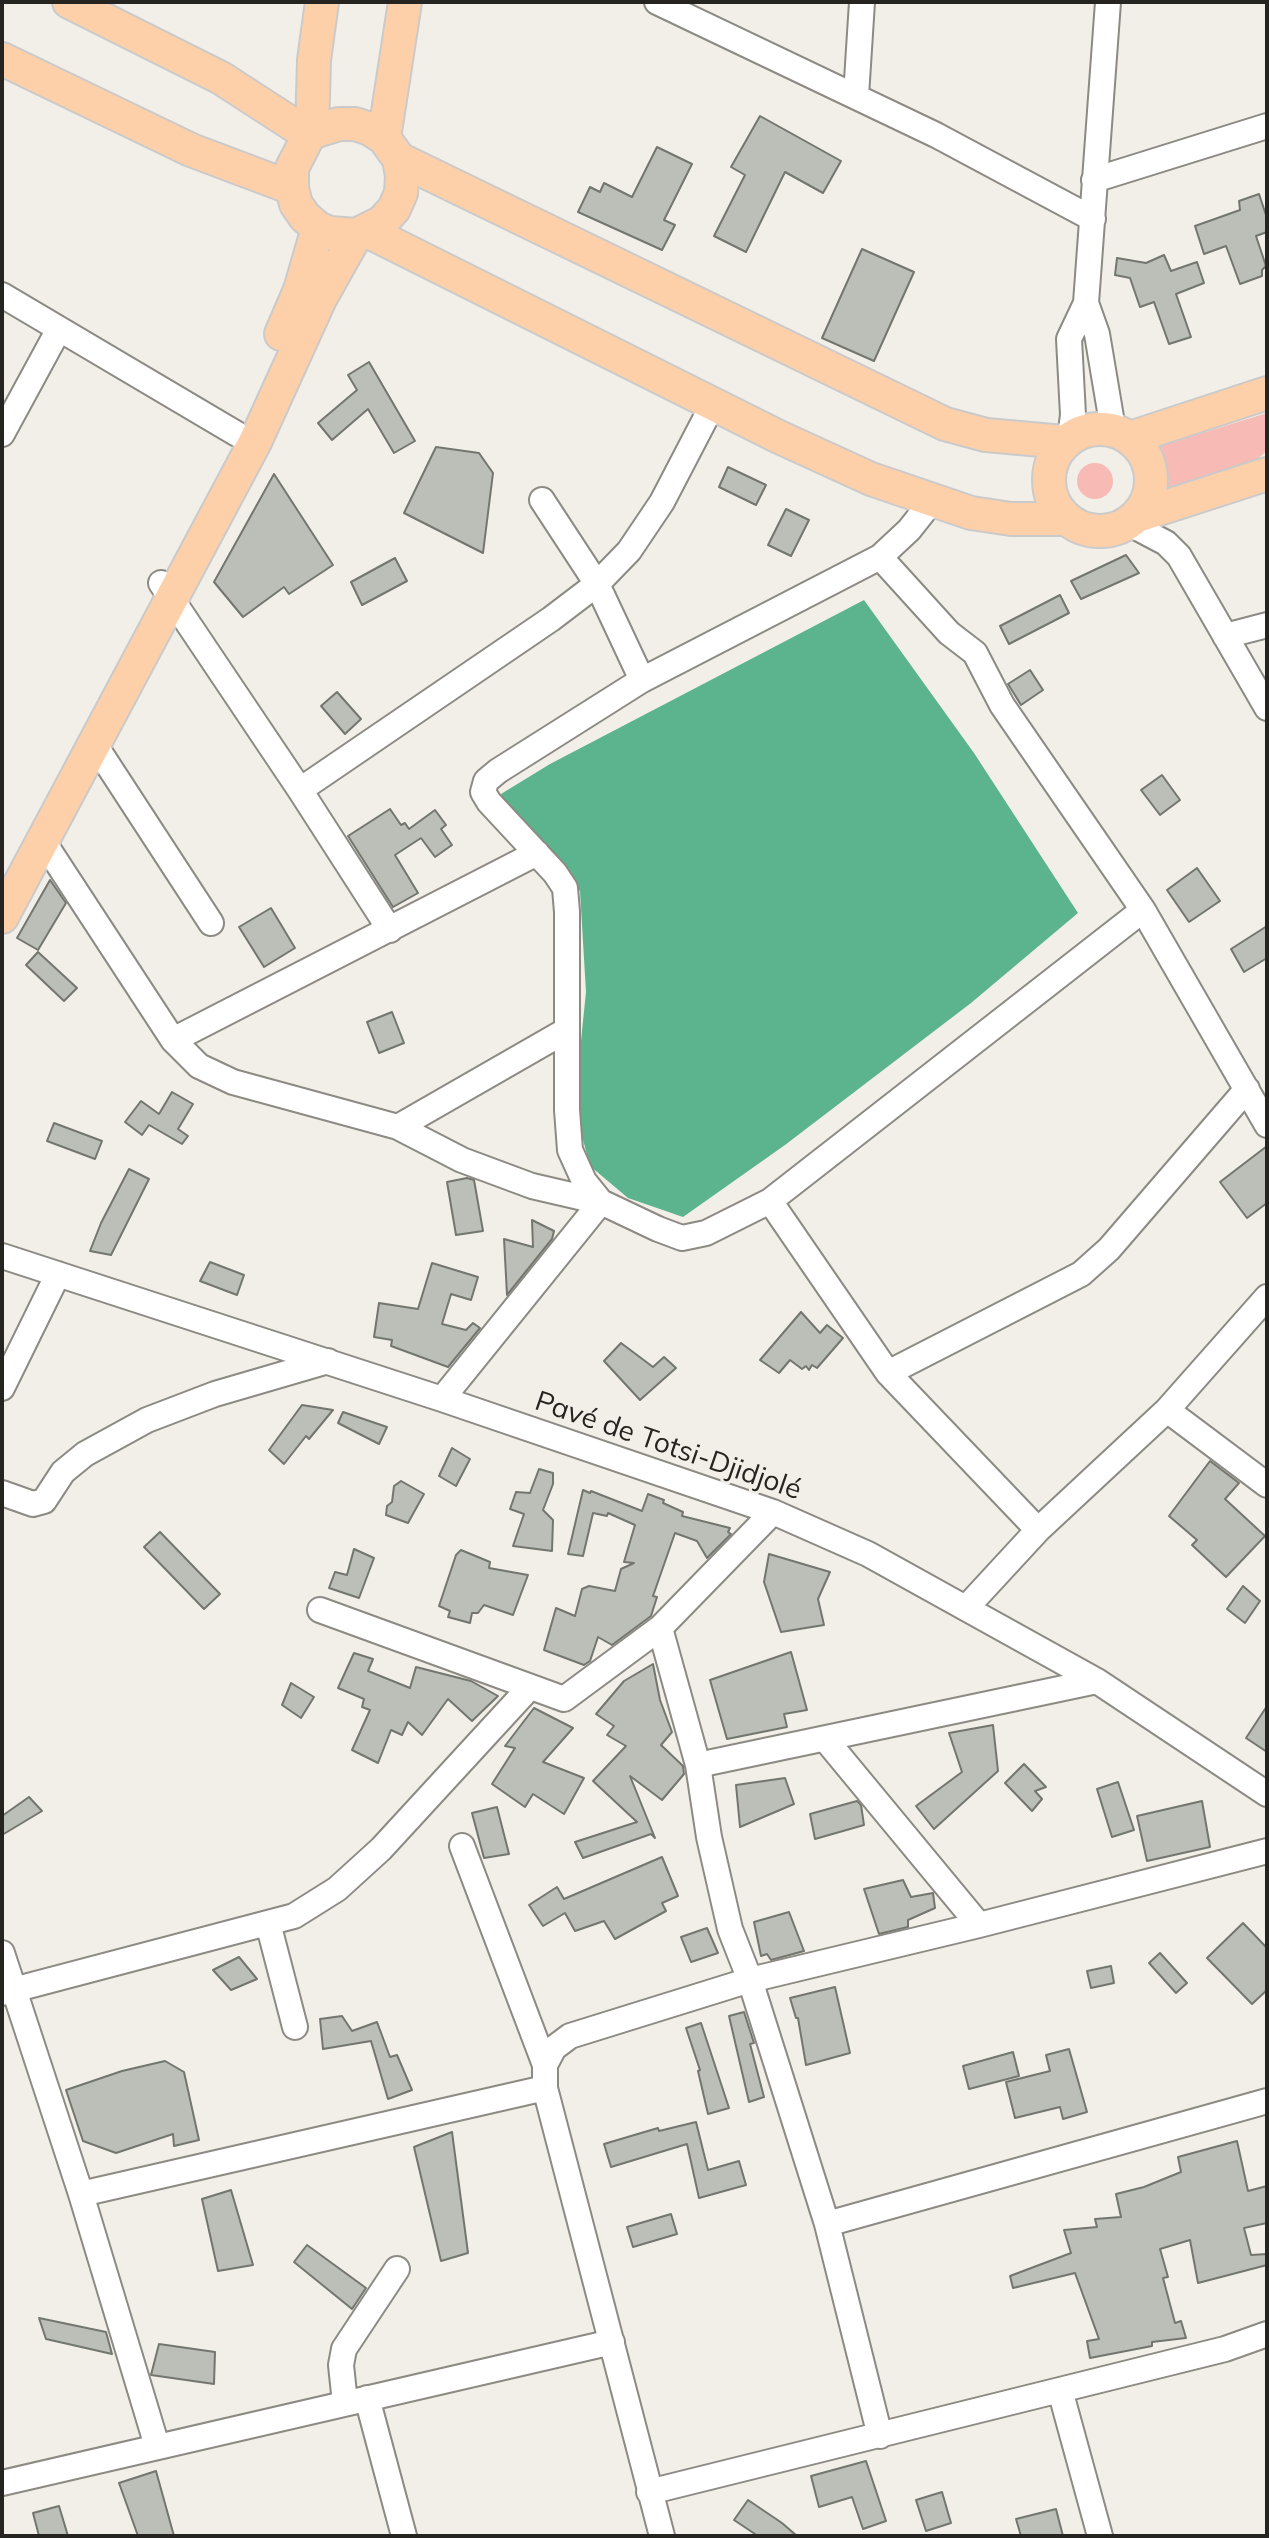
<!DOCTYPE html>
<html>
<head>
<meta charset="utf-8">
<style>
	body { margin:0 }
	#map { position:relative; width:1269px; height:2538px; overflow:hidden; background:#f2efe8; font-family:Mulish,sans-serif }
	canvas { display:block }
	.frame { position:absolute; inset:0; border:4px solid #252421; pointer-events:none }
</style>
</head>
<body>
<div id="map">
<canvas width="1269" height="2538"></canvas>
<div class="frame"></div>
</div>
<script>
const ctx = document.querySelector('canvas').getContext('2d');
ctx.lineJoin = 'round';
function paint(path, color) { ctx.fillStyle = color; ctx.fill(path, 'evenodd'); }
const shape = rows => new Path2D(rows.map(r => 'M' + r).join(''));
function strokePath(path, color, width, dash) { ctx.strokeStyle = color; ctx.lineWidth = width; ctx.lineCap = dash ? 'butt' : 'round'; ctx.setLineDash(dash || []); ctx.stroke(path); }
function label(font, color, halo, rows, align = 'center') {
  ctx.font = font + ' Mulish,sans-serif'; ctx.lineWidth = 6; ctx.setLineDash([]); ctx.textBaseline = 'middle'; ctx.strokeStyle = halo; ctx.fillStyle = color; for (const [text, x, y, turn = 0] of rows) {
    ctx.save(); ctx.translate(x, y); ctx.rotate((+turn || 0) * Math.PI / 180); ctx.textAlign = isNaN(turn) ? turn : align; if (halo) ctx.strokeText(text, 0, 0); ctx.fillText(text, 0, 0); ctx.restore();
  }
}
const green = shape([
	[1267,413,1267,451,1256,460,1204,480,1174,489,1154,491,1157,486,1156,467,1147,450],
	'1077 481a18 18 0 1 1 36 0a18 18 0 1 1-36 0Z'
]);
const water = shape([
	[864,600,974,753,1078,913,971,1003,785,1145,683,1217,628,1198,590,1166,578,1121,578,1070,586,992,580,891,504,810,501,794,550,764]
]);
const building = shape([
	[760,116,841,161,823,193,785,172,746,252,714,236,745,175,731,167,760,116],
	[657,147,692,164,664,220,675,225,662,250,578,212,590,187,600,192,604,183,632,197,657,147],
	[1259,194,1267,218,1267,232,1256,236,1266,266,1262,270,1262,276,1240,284,1226,246,1204,254,1195,226,1240,210,1239,201,1259,194],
	[862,249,914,272,874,361,822,338,862,249],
	[1164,255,1171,271,1197,262,1204,283,1176,294,1191,337,1169,344,1154,302,1140,307,1130,278,1115,275,1117,258,1146,263,1164,255],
	[369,362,415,441,394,453,368,409,332,440,318,423,357,390,348,375,369,362],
	[436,447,479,453,493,473,483,553,404,513,436,447],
	[728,467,766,485,756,505,719,487,728,467],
	[274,474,333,565,289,594,284,587,243,617,214,582,274,474],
	[786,509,809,520,791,556,768,545,786,509],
	[1126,555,1139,573,1081,599,1071,581,1126,555],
	[395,558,407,581,362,605,351,582,395,558],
	[1060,595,1069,613,1009,644,1000,626,1060,595],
	[1030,670,1043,690,1021,705,1008,684,1030,670],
	[337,692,361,719,345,734,321,706,337,692],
	[1162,775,1180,800,1160,815,1141,790,1162,775],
	[390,809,401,825,405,823,409,829,435,810,446,825,441,829,452,845,435,857,421,838,395,855,418,893,393,907,348,836,390,809],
	[1197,868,1220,901,1189,922,1167,890,1197,868],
	[50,880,66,903,38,950,17,938,50,880],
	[271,908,295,948,264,967,239,927,271,908],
	[1267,926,1267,958,1244,972,1231,949,1267,926],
	[38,952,77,988,64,1001,26,965,38,952],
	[392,1012,404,1043,379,1053,367,1022,392,1012],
	[172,1092,193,1104,178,1129,188,1136,182,1144,149,1125,142,1135,125,1122,141,1101,159,1114,172,1092],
	[54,1123,102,1141,95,1159,47,1141,54,1123],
	[1267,1146,1267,1203,1247,1218,1220,1182,1267,1146],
	[129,1169,149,1179,111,1255,90,1251,101,1223,129,1169],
	[467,1178,474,1180,483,1231,456,1235,447,1182,467,1178],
	[532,1220,554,1231,552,1239,507,1295,504,1239,533,1247,532,1220],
	[210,1262,244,1275,237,1295,200,1281,210,1262],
	[432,1263,478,1277,471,1300,451,1294,442,1324,466,1330,473,1323,480,1328,448,1367,391,1346,392,1340,374,1337,379,1303,418,1309,432,1263],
	[801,1312,820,1333,827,1325,843,1338,817,1368,812,1365,809,1370,806,1366,802,1369,790,1360,779,1373,760,1360,801,1312],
	[621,1343,653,1367,664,1357,676,1368,640,1400,604,1361,621,1343],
	[302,1405,333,1410,309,1439,306,1436,284,1464,269,1450,302,1405],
	[343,1412,387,1427,379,1444,338,1423,343,1412],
	[452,1448,470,1459,456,1486,439,1476,452,1448],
	[1210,1461,1239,1483,1225,1499,1265,1536,1226,1577,1192,1545,1197,1540,1169,1516,1210,1461],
	[539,1469,553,1473,553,1484,543,1510,553,1520,552,1551,513,1546,524,1514,510,1509,516,1492,530,1493,539,1469],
	[401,1481,424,1494,408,1523,386,1515,387,1506,392,1502,394,1486,401,1481],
	[583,1490,590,1493,591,1491,642,1511,648,1494,664,1500,663,1503,683,1512,682,1516,730,1528,728,1532,731,1534,707,1558,697,1541,675,1533,653,1596,657,1597,651,1616,612,1645,598,1637,590,1661,584,1665,544,1650,556,1608,575,1616,582,1589,589,1586,615,1591,621,1569,634,1563,624,1562,635,1525,608,1513,607,1516,593,1513,583,1556,568,1554,583,1490],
	[160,1532,220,1594,204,1609,144,1547,160,1532],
	[354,1549,374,1558,359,1598,329,1588,335,1572,347,1575,354,1549],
	[461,1550,490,1562,489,1568,528,1575,513,1615,484,1605,478,1613,472,1613,470,1623,448,1617,450,1611,439,1606,456,1555,461,1550],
	[769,1554,830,1572,818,1599,824,1625,781,1632,764,1582,769,1554],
	[1243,1586,1260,1601,1245,1623,1227,1609,1243,1586],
	[791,1652,807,1710,784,1714,787,1727,727,1739,710,1680,791,1652],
	[354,1653,373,1659,368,1671,410,1688,416,1667,471,1681,498,1696,472,1721,448,1699,422,1735,408,1722,402,1735,391,1730,378,1763,352,1750,370,1710,362,1707,364,1699,338,1688,354,1653],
	[653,1664,660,1700,672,1732,661,1745,683,1766,684,1774,662,1800,630,1776,655,1838,651,1834,583,1858,575,1842,637,1822,593,1781,626,1746,607,1735,614,1726,596,1714,624,1681,653,1664],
	[291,1683,314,1697,301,1718,282,1705,291,1683],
	[1267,1706,1267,1752,1246,1738,1267,1706],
	[534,1708,573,1728,543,1762,584,1778,564,1814,533,1794,525,1807,492,1784,515,1748,505,1746,534,1708],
	[993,1725,998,1771,934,1829,916,1806,962,1772,949,1733,993,1725],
	[1024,1764,1046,1787,1035,1791,1042,1799,1032,1811,1005,1783,1024,1764],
	[785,1778,794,1804,740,1827,736,1785,785,1778],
	[1118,1782,1134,1830,1112,1837,1097,1789,1118,1782],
	[29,1797,42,1811,2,1835,2,1816,29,1797],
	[857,1801,861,1805,864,1825,815,1839,810,1814,857,1801],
	[1202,1801,1210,1847,1147,1861,1137,1816,1202,1801],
	[497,1807,509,1854,484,1858,472,1813,497,1807],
	[662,1857,678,1896,662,1903,666,1911,615,1939,604,1921,575,1931,565,1913,543,1926,529,1905,557,1887,564,1899,662,1857],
	[903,1880,911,1897,933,1893,935,1908,908,1920,908,1927,879,1934,864,1889,903,1880],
	[789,1912,804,1951,771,1960,767,1954,761,1956,754,1922,789,1912],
	[1243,1923,1267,1948,1267,1990,1252,2004,1207,1958,1243,1923],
	[707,1928,718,1953,691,1962,681,1937,707,1928],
	[1160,1953,1187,1983,1176,1993,1149,1963,1160,1953],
	[239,1957,257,1979,231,1990,213,1970,239,1957],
	[1111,1966,1114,1983,1091,1988,1087,1971,1111,1966],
	[835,1987,850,2053,806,2065,798,2018,796,2018,790,1998,835,1987],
	[744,2012,754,2043,750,2044,764,2097,749,2102,729,2016,744,2012],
	[342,2016,352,2031,377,2022,390,2057,397,2055,412,2090,388,2099,371,2041,323,2049,320,2019,342,2016],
	[701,2023,729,2108,708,2114,698,2071,700,2070,686,2028,701,2023],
	[1069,2049,1087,2112,1063,2119,1060,2107,1015,2118,1006,2082,1050,2071,1046,2055,1069,2049],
	[1013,2052,1019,2076,969,2089,963,2066,1013,2052],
	[165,2061,184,2072,199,2140,174,2146,173,2134,116,2153,83,2141,66,2090,122,2071,165,2061],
	[696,2122,708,2170,739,2161,746,2185,699,2198,687,2144,611,2167,604,2144,658,2128,659,2131,696,2122],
	[452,2132,468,2253,441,2261,414,2147,452,2132],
	[1237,2141,1248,2191,1267,2186,1267,2223,1244,2228,1251,2255,1267,2254,1267,2265,1198,2283,1190,2240,1160,2249,1168,2277,1163,2278,1175,2323,1181,2321,1186,2338,1152,2342,1152,2346,1090,2358,1087,2341,1099,2339,1075,2273,1013,2288,1010,2276,1071,2253,1064,2230,1097,2227,1095,2219,1121,2217,1116,2194,1144,2187,1181,2172,1178,2157,1237,2141],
	[231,2190,253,2265,218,2271,202,2199,231,2190],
	[671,2214,677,2234,633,2247,627,2227,671,2214],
	[307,2245,366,2288,352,2309,294,2262,307,2245],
	[39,2318,106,2332,112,2354,46,2339,39,2318],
	[159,2344,215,2352,214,2384,151,2375,159,2344],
	[866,2461,886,2521,863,2529,852,2497,819,2507,811,2476,866,2461],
	[156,2471,174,2536,138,2536,119,2483,156,2471],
	[942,2492,951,2523,926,2531,916,2500,942,2492],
	[748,2500,782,2523,797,2536,758,2536,734,2520,748,2500],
	[59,2506,68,2536,39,2536,33,2513,59,2506],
	[1056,2509,1063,2536,1021,2536,1016,2519,1056,2509]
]);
const minor = shape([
	[657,2,936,135,1093,219],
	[856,96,862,2],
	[1094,180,1267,126],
	[2,295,237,434],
	[1086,303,1097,334,1113,429],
	[2,434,59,329],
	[1070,438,1073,415,1069,339,1086,303,1108,2],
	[932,501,909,530,880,557,642,680,498,771,486,781,483,792,489,802,555,873,565,888,567,912,567,1110,570,1150,584,1181,601,1202,658,1229,682,1238,706,1233,770,1201,1143,910],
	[1128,523,1166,543,1179,556,1267,708],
	[880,557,949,633,975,653,1002,705,1143,910,1267,1125],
	[161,583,300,790,390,930],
	[1225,636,1267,625],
	[642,680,597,584,629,551,662,502,713,404],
	[95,745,211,923],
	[300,790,551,619,597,584,542,500],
	[43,841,173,1040,199,1066,233,1082,398,1127,462,1160,532,1186,601,1202,442,1399],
	[173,1040,537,853],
	[398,1127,567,1030],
	[770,1201,888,1373,1038,1530],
	[2,1256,442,1399,773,1512,868,1554,1097,1681,1267,1794],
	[888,1373,1081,1274,1109,1249,1247,1089],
	[2,1388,58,1274],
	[1167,1410,1267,1485],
	[2,1493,33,1504,44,1501,63,1472,85,1454,147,1420,215,1394,328,1361],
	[966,1608,1038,1530,1167,1410,1267,1297],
	[320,1610,564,1699,660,1628,773,1512],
	[660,1628,698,1765,709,1837,730,1929,750,1980,827,2224,880,2436],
	[826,1740,979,1925],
	[698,1765,1097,1681],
	[462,1846,545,2065],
	[268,1923,295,2027],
	[2,1953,81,2194,157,2446],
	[2,1993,294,1916,337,1889,381,1849,530,1687],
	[81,2194,545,2088],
	[827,2224,1267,2101],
	[1060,2390,1100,2536],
	[367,2398,404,2536],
	[345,2403,341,2365,344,2349,397,2269],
	[2,2483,612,2342],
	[649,2492,1225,2349,1267,2334],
	[662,2536,545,2088,545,2065,554,2048,570,2036,750,1980,979,1925,1267,1851]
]);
const major = shape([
	[69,2,221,78,309,135],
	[2,59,191,150,292,188],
	[339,124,355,124,370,129,384,138,399,159,402,176,401,193,394,209,382,222,356,235,330,233,318,228,305,217,296,204,292,188,292,168,310,133,339,124],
	[312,131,314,60,322,2],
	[384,138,405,2],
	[399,159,945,424,986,435,1064,442],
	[367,231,779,437,871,479,971,513,1011,519,1066,519],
	[281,334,300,290,318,228],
	'1049 480a51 51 0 1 1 102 0a51 51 0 1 1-102 0Z',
	[1130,438,1267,393],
	[1137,516,1267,474],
	[2,917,255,442,320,299,356,235]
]);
const streetNames = [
	["Pavé de Totsi-Djidjolé",668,1446,19]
];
paint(green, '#f8bab4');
paint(water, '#5cb48e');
paint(building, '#bbbfb8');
strokePath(building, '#73766f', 2);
strokePath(minor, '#8c8a83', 28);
strokePath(major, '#cbcaca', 36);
strokePath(minor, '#fff', 24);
strokePath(major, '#fdd0aa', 32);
label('28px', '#252421', '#f2efe8', streetNames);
</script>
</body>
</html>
